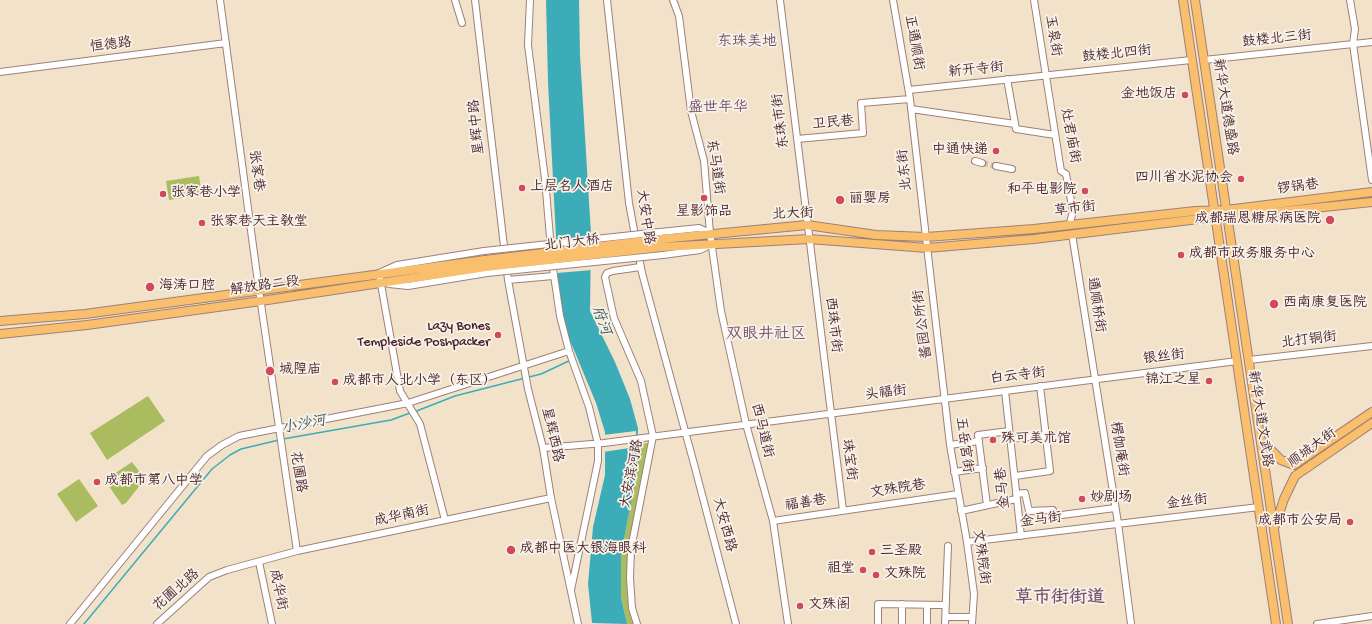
<!DOCTYPE html>
<html>
<head>
<meta charset="utf-8">
<style>
	body { margin:0 }
	canvas { display:block; background:#f3e2ca }
</style>
</head>
<body>
<canvas width="1372" height="624"></canvas>
<script>
const ctx = document.querySelector('canvas').getContext('2d');
ctx.lineJoin = 'round';
function paint(path, color) { ctx.fillStyle = color; ctx.fill(path, 'evenodd'); }
const shape = rows => new Path2D(rows.map(r => 'M' + r).join(''));
function strokePath(path, color, width, dash) { ctx.strokeStyle = color; ctx.lineWidth = width; ctx.lineCap = dash ? 'butt' : 'round'; ctx.setLineDash(dash || []); ctx.stroke(path); }
function label(font, color, halo, rows, align = 'center') {
  ctx.font = font + ' "Gochi Hand","LXGW WenKai TC",sans-serif'; ctx.lineWidth = 3.5; ctx.setLineDash([]); ctx.textBaseline = 'middle'; ctx.strokeStyle = halo; ctx.fillStyle = color; for (const [text, x, y, turn = 0] of rows) {
    ctx.save(); ctx.translate(x, y); ctx.rotate((+turn || 0) * Math.PI / 180); ctx.textAlign = isNaN(turn) ? turn : align; if (halo) ctx.strokeText(text, 0, 0); ctx.fillText(text, 0, 0); ctx.restore();
  }
}
const green = shape([
	[199,176,202,195,169,200,166,181],
	[148,396,165,421,107,460,90,433],
	[649,443,629,550,636,624,627,624,621,597,621,555,637,471,638,444],
	[132,462,145,479,126,503,122,505,106,482,108,478],
	[79,479,98,506,76,522,57,494]
]);
const water = shape([
	[546,0,579,0,580,55,591,234,590,311,615,362,630,399,638,428,637,471,621,555,621,597,627,624,592,623,588,584,593,527,605,475,605,432,596,403,569,338,559,296,548,82]
]);
const pier = shape([
	[593,238,592,270,557,273,556,242],
	[636,431,636,447,603,452,603,435]
]);
const stream = shape([
	[529,377,541,374,571,360],
	[414,412,455,396,525,378],
	[283,439,391,420,410,413],
	[84,624,212,469,230,455,241,449,279,440]
]);
const minorTunnel = shape([
	[982,163,996,166]
]);
const minor = shape([
	[220,0,259,290,297,551],
	[455,0,462,23],
	[475,0,508,280,528,389,543,448,551,498,578,624],
	[530,0,528,45,545,179,551,249],
	[607,0,629,203,642,273,694,464,736,624],
	[673,0,679,16,691,111,704,161,710,233,721,311,746,424,773,521,788,624],
	[780,0,843,510],
	[893,0,910,99,950,445,967,542,974,594,972,624],
	[1034,0,1061,171,1066,174,1073,211,1070,223],
	[1350,0,1355,29,1353,44,1372,180],
	[1204,60,1372,42],
	[0,72,226,43],
	[1007,79,1016,129,1055,135],
	[909,90,1191,60],
	[911,109,1015,124],
	[797,139,863,133,861,103,910,99],
	[975,161,982,163],
	[996,166,1012,169],
	[660,232,699,228,710,233],
	[1072,234,1118,523,1131,624],
	[663,255,700,250,710,245],
	[552,262,560,316,569,351,589,407,598,444,598,461,571,590],
	[508,280,553,276],
	[389,284,408,286,487,273],
	[1249,360,1372,346],
	[1005,391,1021,536],
	[1010,439,1045,435],
	[950,445,979,441],
	[543,448,604,443,1237,361],
	[954,472,983,468],
	[1015,476,1050,471,1040,386],
	[1016,494,1025,493,1029,511,1053,510,1054,516,1115,508],
	[987,505,978,435,1009,431],
	[961,511,1016,499],
	[445,520,420,424,400,391,379,273,397,265,484,251],
	[773,521,958,494],
	[967,542,1259,507],
	[259,562,272,624],
	[902,604,902,624],
	[946,617,972,617],
	[70,624,207,456,222,445,239,436,408,403,569,351],
	[157,624,209,577,227,570,297,551,551,498],
	[637,624,632,608,630,578,631,549,653,436,641,381,614,318,605,277,607,273,613,271,640,267],
	[878,624,878,604,946,605],
	[927,624,927,605],
	[945,624,948,546],
	[1317,624,1372,616]
]);
const major = shape([
	[1183,0,1276,624],
	[1195,0,1288,624],
	[661,239,807,225,876,235,926,237,1034,229,1195,211,1226,210,1372,192],
	[662,247,809,239,927,248,1034,239,1215,217,1228,217,1372,202],
	[0,321,85,314,485,260],
	[0,334,87,325,261,301,486,267],
	[1261,440,1281,460,1294,465,1372,412],
	[1275,526,1284,499,1295,476,1372,423]
]);
const minorBridge = shape([
	[484,251,660,232],
	[487,273,663,255]
]);
const majorBridge = shape([
	[485,260,661,239],
	[486,267,662,247]
]);
const markers = [
	[1185,95,4,"#d1495b"],
	[996,151,4,"#d1495b"],
	[1241,179,4,"#d1495b"],
	[522,188,4,"#d1495b"],
	[1085,191,4,"#d1495b"],
	[163,194,4,"#d1495b"],
	[704,198,4,"#d1495b"],
	[840,200,5,"#d1495b"],
	[1330,220,5,"#d1495b"],
	[202,223,4,"#d1495b"],
	[1181,255,4,"#d1495b"],
	[150,287,5,"#d1495b"],
	[1274,304,5,"#d1495b"],
	[498,335,4,"#d1495b"],
	[270,371,5,"#d1495b"],
	[1209,381,4,"#d1495b"],
	[335,382,4,"#d1495b"],
	[993,440,4,"#d1495b"],
	[97,482,4,"#d1495b"],
	[1082,499,4,"#d1495b"],
	[1350,522,4,"#d1495b"],
	[511,550,5,"#d1495b"],
	[872,552,4,"#d1495b"],
	[863,570,4,"#d1495b"],
	[876,575,4,"#d1495b"],
	[800,606,4,"#d1495b"]
];
const streetNames = [
	["玉泉街",1052,36,81],
	["鼓楼北三街",1277,40,-6],
	["正通顺街",913,43,80],
	["恒德路",111,46,-7],
	["鼓楼北四街",1117,55,-6],
	["新开寺街",976,71,-6],
	["新华大道德盛路",1224,107,81],
	["东珠市街",782,121,-97],
	["卫民巷",833,124,-5],
	["星辉中路",478,127,-96],
	["灶君庙街",1069,136,79],
	["东马道街",714,167,81],
	["北东街",906,170,-96],
	["张家巷",255,171,82],
	["锣锅巷",1298,188,-7],
	["草市街",1075,210,-7],
	["北大街",793,215,-2],
	["大安中路",644,217,81],
	["北门大桥",572,244,-7],
	["解放路二段",265,287,-8],
	["通顺桥街",1095,305,81],
	["酱园公所街",924,324,-97],
	["西珠市街",832,325,83],
	["北打铜街",1309,341,-7],
	["银丝街",1164,358,-7],
	["白云寺街",1018,377,-7],
	["头福街",886,394,-7],
	["新华大道文武路",1259,419,81],
	["西马道街",761,431,76],
	["星辉西路",551,435,77],
	["五岳宫街",963,445,82],
	["楞伽庵街",1118,449,81],
	["顺城大街",1313,449,-36],
	["珠宝街",848,460,83],
	["花圃路",297,472,81],
	["大安滨河路",633,474,-79],
	["金马巷",1004,488,-96],
	["文殊院巷",898,490,-9],
	["金丝街",1187,503,-7],
	["福善巷",806,504,-9],
	["成华南街",402,517,-12],
	["金马街",1041,521,-7],
	["大安西路",723,525,75],
	["文殊院街",980,557,82],
	["成华街",277,590,78],
	["花圃北路",177,591,-41]
];
const poiNames = [
	["金地饭店",1177,95,"right"],
	["中通快递",988,151,"right"],
	["四川省水泥协会",1233,179,"right"],
	["上层名人酒店",530,188],
	["和平电影院",1077,191,"right"],
	["张家巷小学",171,194],
	["丽婴房",849,200],
	["星影饰品",704,213,"center"],
	["成都瑞恩糖尿病医院",1321,220,"right"],
	["张家巷天主教堂",210,223],
	["成都市政务服务中心",1189,255],
	["海涛口腔",159,287],
	["西南康复医院",1283,304],
	["Lazy Bones",490,327,"right"],
	["Templeside Poshpacker",490,343,"right"],
	["城隍庙",279,371],
	["锦江之星",1201,381,"right"],
	["成都市人北小学（东区）",343,382],
	["殊可美术馆",1001,440],
	["成都市第八中学",105,482],
	["妙剧场",1090,499],
	["成都市公安局",1342,522,"right"],
	["成都中医大银海眼科",520,550],
	["三圣殿",880,552],
	["祖堂",855,570,"right"],
	["文殊院",884,575],
	["文殊阁",808,606]
];
const neighbourhoodNames = [
	["东珠美地",747,43],
	["盛世年华",718,109]
];
const waterNames = [
	["府河",600,321,69],
	["小沙河",304,426,-11]
];
const quarterNames = [
	["双眼井社区",766,336]
];
const districtNames = [
	["草市街街道",1060,599]
];
paint(green, '#aabc5f');
paint(water, '#3cadb8');
paint(pier, '#f3e2ca');
strokePath(stream, '#3cadb8', 1.5);
strokePath(minorTunnel, '#d1bbaa', 6, [6, 3]);
strokePath(minor, '#9e807a', 8);
strokePath(major, '#9e807a', 10);
strokePath(minor, '#fff', 6);
strokePath(major, '#f9bf6d', 8);
strokePath(minorBridge, '#9e807a', 8, []);
strokePath(majorBridge, '#9e807a', 10, []);
strokePath(minorBridge, '#fff', 6);
strokePath(majorBridge, '#f9bf6d', 8);
for (const [x, y, r, color] of markers) { const dot = new Path2D(); dot.arc(x, y, r, 0, 2 * Math.PI); ctx.fillStyle = color; ctx.fill(dot); strokePath(dot, '#f7f3e8', 1.5); }
label('14px', '#4a1f2b', '#f7f3e8', streetNames);
label('14px', '#4a1f2b', '#f7f3e8', poiNames, 'left');
label('15px', '#77506f', '#f7f3e8', neighbourhoodNames);
label('italic 15px', '#445863', '#f7f3e8', waterNames);
label('16px', '#77506f', '#f7f3e8', quarterNames);
label('bold 18px', '#77506f', '#f7f3e8', districtNames);
</script>
</body>
</html>
